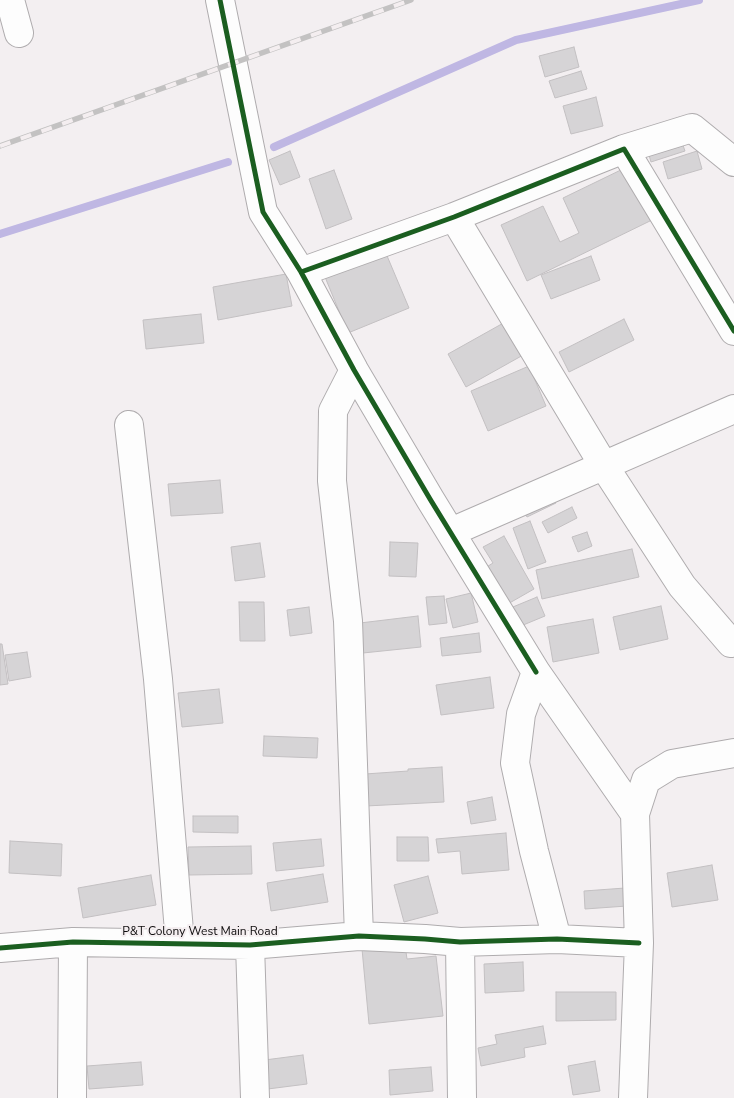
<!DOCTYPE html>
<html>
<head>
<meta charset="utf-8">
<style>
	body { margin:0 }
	canvas { display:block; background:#f3eff1 }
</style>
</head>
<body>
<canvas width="734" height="1098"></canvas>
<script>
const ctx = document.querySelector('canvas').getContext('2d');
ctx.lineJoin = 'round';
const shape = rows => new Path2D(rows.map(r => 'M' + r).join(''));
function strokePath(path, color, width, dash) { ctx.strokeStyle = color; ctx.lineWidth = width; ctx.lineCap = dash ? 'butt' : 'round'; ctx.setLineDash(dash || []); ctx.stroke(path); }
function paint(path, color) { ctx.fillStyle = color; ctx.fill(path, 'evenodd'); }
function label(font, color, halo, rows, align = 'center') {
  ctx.font = font + ' "Nunito Sans",sans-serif'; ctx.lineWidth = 4; ctx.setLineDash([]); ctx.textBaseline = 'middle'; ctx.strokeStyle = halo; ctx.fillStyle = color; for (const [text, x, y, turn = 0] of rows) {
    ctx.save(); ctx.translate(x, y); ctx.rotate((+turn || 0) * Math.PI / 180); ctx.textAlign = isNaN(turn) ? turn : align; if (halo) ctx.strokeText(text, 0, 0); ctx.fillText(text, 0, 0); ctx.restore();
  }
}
const stream = shape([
	[274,147,516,40,699,0],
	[0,234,228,162]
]);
const building = shape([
	[574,47,579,67,545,77,539,56,574,47],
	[581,71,587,89,555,98,549,81,581,71],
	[596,97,603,126,571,134,563,106,596,97],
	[679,134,685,151,651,162,646,145,679,134],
	[290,151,300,177,280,185,269,160,290,151],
	[697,151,702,169,668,179,663,162,697,151],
	[627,167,652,220,527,281,501,225,543,206,560,242,579,233,563,198,627,167],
	[334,170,352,219,326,229,309,179,334,170],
	[385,251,409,308,348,333,325,277,385,251],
	[591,256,600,280,551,299,541,275,591,256],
	[286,274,292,306,218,320,213,287,286,274],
	[201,314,204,343,146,349,143,320,201,314],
	[624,319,634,340,569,372,559,352,624,319],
	[507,321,525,354,466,387,448,354,507,321],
	[529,366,546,406,488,431,471,391,529,366],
	[220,480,223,513,171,516,168,484,220,480],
	[550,492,556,503,527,517,521,506,550,492],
	[572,507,577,518,548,533,542,522,572,507],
	[530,521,546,562,528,569,513,528,530,521],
	[587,532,592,546,578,552,572,537,587,532],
	[504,536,534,589,506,605,485,568,493,563,483,547,504,536],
	[390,542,418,543,416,577,389,576,390,542],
	[260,543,265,577,235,581,231,547,260,543],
	[632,549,639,577,542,599,536,570,632,549],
	[471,593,478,622,453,628,446,599,471,593],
	[444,596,447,623,429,625,426,597,444,596],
	[537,597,545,616,516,628,508,609,537,597],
	[239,602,264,602,265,641,240,641,239,602],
	[661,606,668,639,620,650,613,617,661,606],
	[309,607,312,633,290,636,287,610,309,607],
	[418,616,421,647,363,653,360,623,418,616],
	[593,619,599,653,553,662,547,627,593,619],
	[479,633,481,652,442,656,440,638,479,633],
	[0,644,2,644,8,684,0,685,0,644],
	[27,652,31,677,9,681,5,655,27,652],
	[490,677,494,708,441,715,436,685,490,677],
	[219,689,223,723,182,727,178,693,219,689],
	[264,736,318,738,317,758,263,756,264,736],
	[442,767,444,802,366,806,365,774,408,771,408,769,442,767],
	[492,797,496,820,471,824,467,802,492,797],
	[193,816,238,816,238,833,193,832,193,816],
	[506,833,509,870,462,874,460,851,438,853,436,839,506,833],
	[397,837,428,837,429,861,397,861,397,837],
	[321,839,324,866,276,871,273,843,321,839],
	[10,841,62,844,61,876,9,873,10,841],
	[251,846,252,874,189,875,188,847,251,846],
	[712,865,718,900,672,907,667,873,712,865],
	[323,874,328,902,271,911,267,883,323,874],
	[151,875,156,905,83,918,78,888,151,875],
	[428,876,438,913,404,922,394,885,428,876],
	[625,888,627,906,585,909,584,891,625,888],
	[405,945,407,959,436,956,443,1016,369,1024,362,949,405,945],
	[523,962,524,991,485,993,484,964,523,962],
	[556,992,616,992,616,1020,556,1021,556,992],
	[543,1026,546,1044,524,1048,525,1057,481,1066,478,1048,497,1044,495,1035,543,1026],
	[303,1055,307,1084,260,1090,257,1061,303,1055],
	[595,1061,600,1091,573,1095,568,1066,595,1061],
	[141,1062,143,1085,89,1089,87,1066,141,1062],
	[431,1067,433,1091,390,1095,389,1070,431,1067]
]);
const minor = shape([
	[10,0,19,33],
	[220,0,263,212,301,272,354,370,430,499,536,672],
	[624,149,692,128,734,162],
	[454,217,604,466,682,586,731,643],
	[301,272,454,217,624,149,734,331],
	[354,370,333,411,332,481,348,621,359,936],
	[129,425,158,679,180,943],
	[451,532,734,409],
	[557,939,534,851,515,763,521,714,536,672,635,814],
	[460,942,462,1098],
	[250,945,255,1098],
	[0,948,73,942,250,945,359,936,425,939,460,942,557,939,639,943],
	[72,1098,73,942],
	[633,1098,639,943,635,814,646,780,672,764,734,753]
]);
const rail = shape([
	[0,146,411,0]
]);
const cycleway = shape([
	[220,0,263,212,301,272,354,370,430,499,536,672],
	[301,272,454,217,624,149,734,331],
	[0,948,73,942,250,945,359,936,425,939,460,942,557,939,639,943]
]);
const streetNames = [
	["P&T Colony West Main Road",200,932]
];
strokePath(stream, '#bfb7e3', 8);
paint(building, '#d6d4d6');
strokePath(building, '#c3c0c2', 1);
strokePath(minor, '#afacae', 30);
strokePath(minor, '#fdfdfd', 28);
strokePath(rail, '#c3c2c2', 5.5);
strokePath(rail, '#f4eef0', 4, [11]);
strokePath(cycleway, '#1b5e20', 5);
label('12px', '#0d0b0c', '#f4eef0', streetNames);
</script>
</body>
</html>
